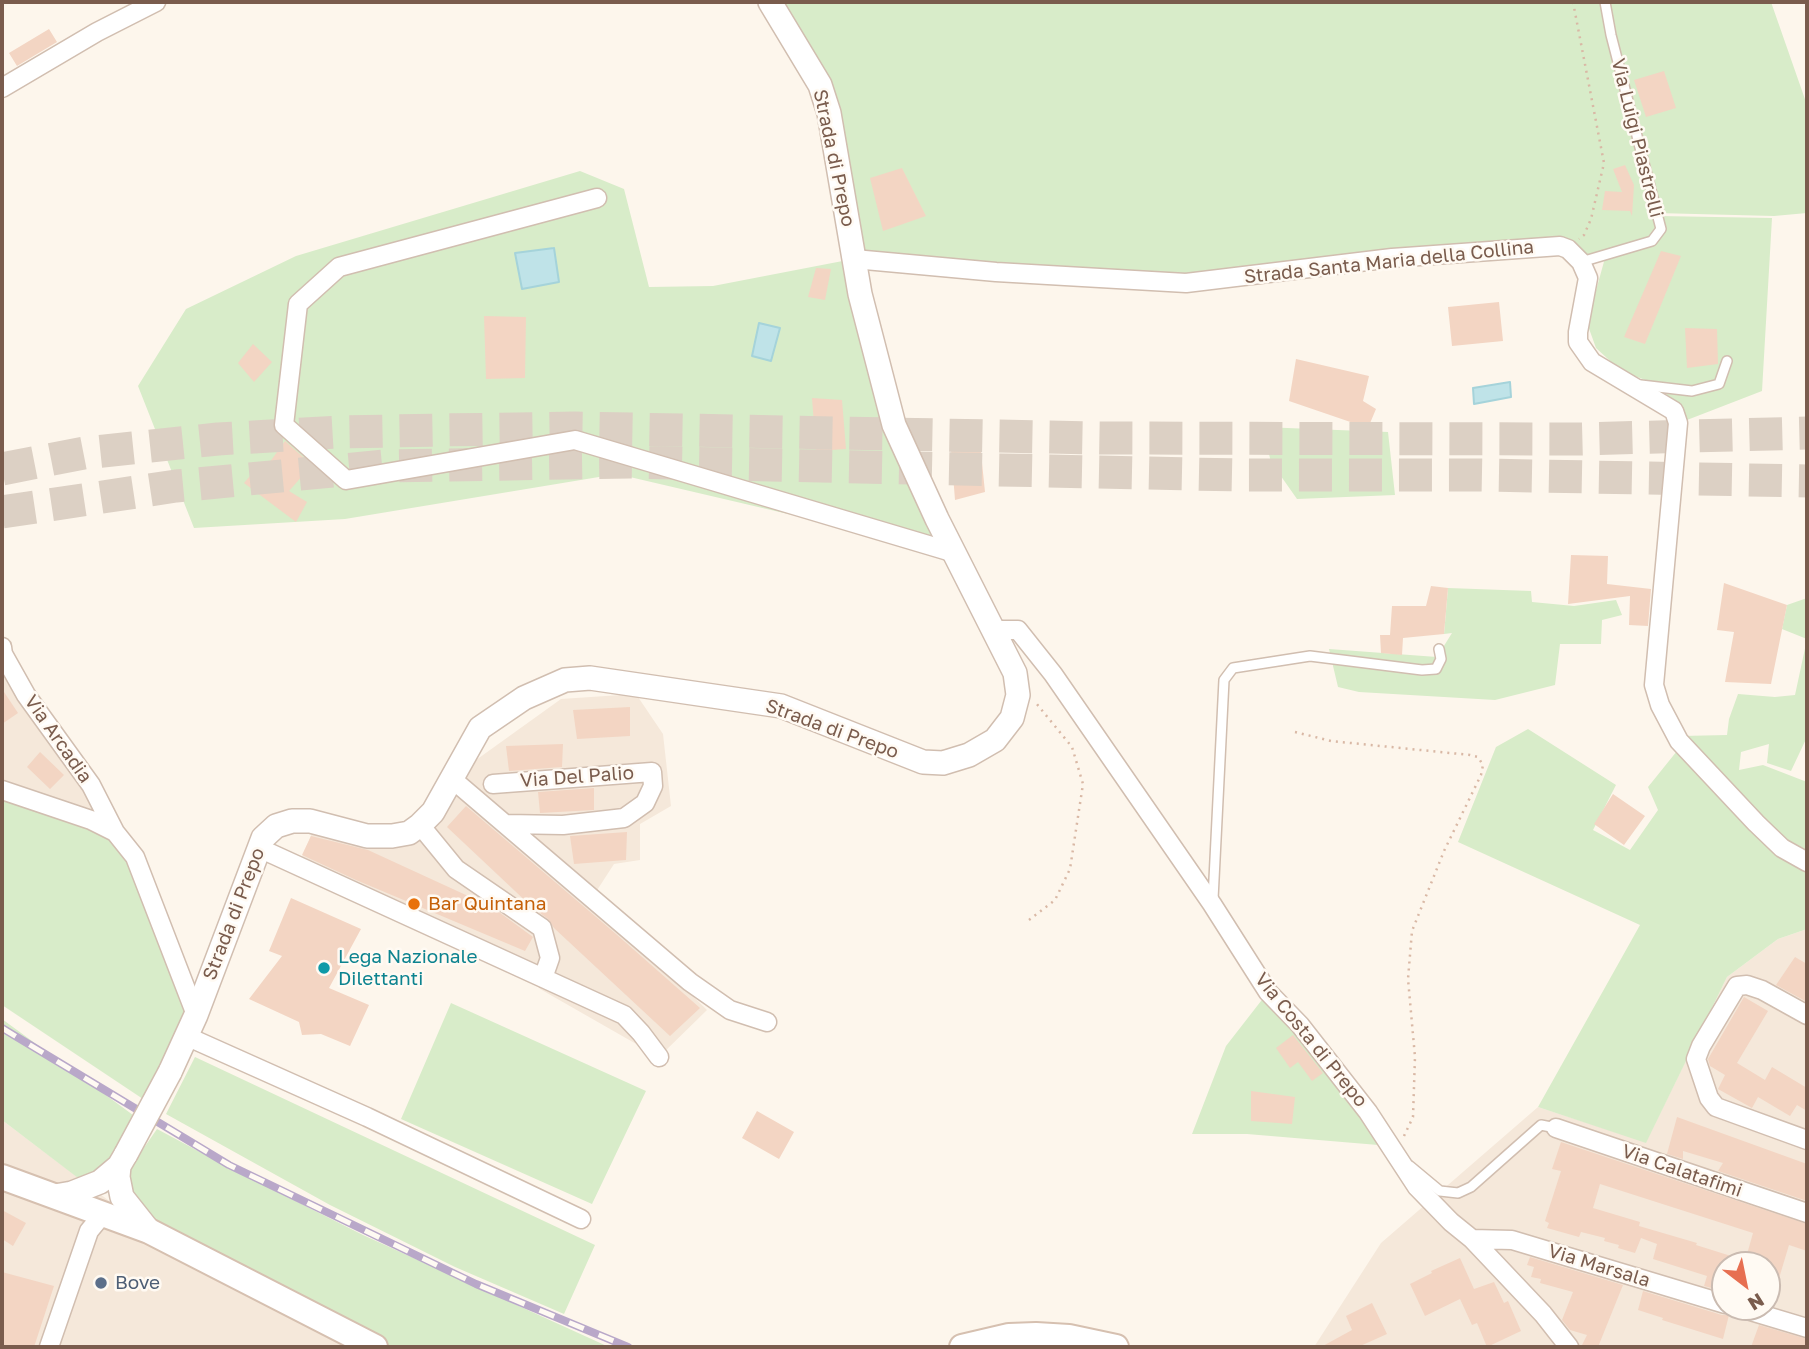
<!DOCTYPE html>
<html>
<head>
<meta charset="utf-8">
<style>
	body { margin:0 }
	#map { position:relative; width:1809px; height:1349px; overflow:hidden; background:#fdf6ec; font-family:"Golos Text",sans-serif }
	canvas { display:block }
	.frame { position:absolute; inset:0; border:4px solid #7a5c4d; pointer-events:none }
	.north { position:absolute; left:1711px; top:1251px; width:70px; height:70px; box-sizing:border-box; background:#fffaf3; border:2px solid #cabbb1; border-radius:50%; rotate:148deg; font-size:19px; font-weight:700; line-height:28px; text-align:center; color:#7a5c4d }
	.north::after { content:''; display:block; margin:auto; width:24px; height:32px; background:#e76f51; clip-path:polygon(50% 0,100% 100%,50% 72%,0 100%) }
</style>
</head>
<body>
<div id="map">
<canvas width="1809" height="1349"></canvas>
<div class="frame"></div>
<div class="north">N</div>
</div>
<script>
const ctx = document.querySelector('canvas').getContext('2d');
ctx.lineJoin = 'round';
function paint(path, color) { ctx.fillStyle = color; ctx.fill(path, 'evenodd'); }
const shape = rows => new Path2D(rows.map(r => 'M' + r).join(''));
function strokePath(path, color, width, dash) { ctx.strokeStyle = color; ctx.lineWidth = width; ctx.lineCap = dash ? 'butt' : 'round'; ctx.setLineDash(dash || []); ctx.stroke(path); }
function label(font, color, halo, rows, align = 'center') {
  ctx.font = font + ' "Golos Text",sans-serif'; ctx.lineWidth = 5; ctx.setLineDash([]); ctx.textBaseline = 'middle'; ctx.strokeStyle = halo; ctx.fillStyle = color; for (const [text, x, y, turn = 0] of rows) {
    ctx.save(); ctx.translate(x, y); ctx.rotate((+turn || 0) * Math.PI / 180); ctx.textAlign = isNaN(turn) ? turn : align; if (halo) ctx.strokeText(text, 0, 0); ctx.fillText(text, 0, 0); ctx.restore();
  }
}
const residential = shape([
	[2,647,115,832,2,791],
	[636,694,663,734,671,806,640,824,640,860,614,864,592,898,707,1010,659,1057,540,989,516,956,302,857,312,833,409,833,451,778,561,699],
	[1807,929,1807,1347,1314,1347,1381,1243,1538,1107,1646,1142,1727,977,1778,939],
	[1725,1265,1767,1265,1767,1307,1725,1307],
	[2,1120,149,1231,374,1347,2,1347]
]);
const green = shape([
	[770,2,1771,2,1807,105,1807,213,1774,216,1656,213,1661,229,1652,241,1581,262,1568,249,1186,283,854,260,894,425,955,553,617,474,345,519,194,528,138,386,186,309,296,256,580,171,624,189,649,287,713,286,853,259,829,113],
	[1659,216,1772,218,1762,391,1687,420,1659,385,1621,371,1596,348,1587,323,1605,258,1655,244,1664,231],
	[1262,427,1388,432,1395,495,1297,499,1271,462],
	[1448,588,1531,591,1532,602,1574,606,1616,600,1622,615,1602,620,1601,644,1560,644,1555,685,1495,700,1359,692,1338,687,1329,649,1437,657,1452,633,1444,634],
	[1807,598,1807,737,1791,771,1767,763,1769,744,1741,752,1739,770,1763,765,1807,782,1807,862,1782,848,1682,736,1727,735,1729,719,1738,694,1775,697,1795,695,1807,639,1782,629,1787,605],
	[1528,729,1616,785,1593,830,1630,850,1658,810,1648,787,1677,751,1754,827,1807,873,1807,929,1778,939,1727,977,1646,1143,1538,1107,1640,925,1458,842,1496,747],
	[2,790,114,832,196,1015,152,1105,2,1005],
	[1268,992,1390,1146,1247,1134,1192,1134,1226,1046],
	[451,1003,646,1091,592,1204,401,1119],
	[2,1019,133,1115,113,1157,82,1181,2,1120],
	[195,1057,595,1245,564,1314,455,1267,330,1205,166,1114],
	[157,1129,230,1168,363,1235,609,1347,384,1347,155,1229,125,1183,132,1165]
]);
const water = shape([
	[554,248,559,282,522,289,515,253,554,248],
	[759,323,780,328,771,361,752,356,759,323],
	[1510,382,1511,397,1474,404,1473,388,1510,382]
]);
const building = shape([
	[49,29,57,42,17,66,9,53],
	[1664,71,1676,108,1646,117,1634,80],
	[1625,165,1634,185,1632,216,1630,211,1602,210,1605,191,1622,192,1613,169],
	[902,168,926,216,883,231,870,178],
	[1661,251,1681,256,1645,344,1624,337],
	[816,268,831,269,825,300,808,297],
	[1499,302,1503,341,1452,346,1448,307],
	[484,316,526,317,525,378,486,379],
	[1685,328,1717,329,1718,364,1687,368],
	[253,344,272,362,254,382,238,363],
	[1296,359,1369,376,1363,401,1376,409,1368,428,1289,401],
	[812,398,842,400,846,449,816,451],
	[285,441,312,465,289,491,307,502,296,522,244,483,256,469,262,473],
	[980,443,985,492,955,500,951,449],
	[1571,555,1608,556,1607,584,1651,589,1648,626,1629,625,1630,596,1568,604],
	[1724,583,1787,605,1771,684,1725,682,1734,632,1717,630],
	[1431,586,1448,588,1444,634,1403,638,1402,655,1381,653,1380,635,1390,635,1392,606,1426,606],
	[2,689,18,713,2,724],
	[630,707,630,736,577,739,573,710],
	[563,744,562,767,509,771,506,746],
	[40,752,64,775,50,789,27,767],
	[594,788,594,810,540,813,538,792],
	[1613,794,1645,816,1624,845,1594,824],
	[466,806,616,934,700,1008,670,1036,554,928,548,919,532,907,447,827],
	[627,832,626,860,574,864,570,836],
	[311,836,368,850,492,907,533,937,525,951,356,880,302,855],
	[291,898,361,929,329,988,369,1005,350,1046,321,1034,302,1035,299,1022,249,999,282,956,269,951],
	[1795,957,1807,964,1807,1002,1776,985],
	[1744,997,1768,1011,1737,1063,1765,1080,1772,1067,1807,1088,1807,1111,1797,1105,1790,1116,1758,1097,1752,1108,1718,1089,1725,1075,1710,1066,1708,1059],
	[1293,1035,1323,1073,1312,1081,1298,1062,1290,1068,1276,1048],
	[1251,1091,1295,1097,1292,1124,1251,1121],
	[757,1111,794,1132,779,1159,742,1138],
	[1677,1117,1807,1164,1807,1201,1718,1171,1723,1163,1683,1151,1683,1159,1667,1154],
	[1561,1142,1807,1224,1807,1251,1789,1245,1771,1305,1767,1304,1767,1265,1744,1265,1753,1233,1600,1184,1593,1208,1640,1222,1639,1226,1697,1243,1696,1245,1731,1256,1728,1265,1725,1265,1719,1290,1704,1286,1707,1276,1653,1259,1657,1244,1641,1238,1635,1253,1618,1248,1619,1245,1604,1241,1605,1238,1581,1232,1579,1237,1547,1228,1549,1223,1545,1221,1561,1171,1552,1169],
	[2,1210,26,1223,13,1246,2,1239],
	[1530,1257,1623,1285,1598,1347,1581,1347,1587,1335,1570,1330,1562,1320,1573,1292,1540,1283,1541,1279,1531,1277,1534,1267,1527,1265],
	[1460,1258,1474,1289,1494,1282,1504,1303,1508,1301,1521,1331,1487,1347,1477,1323,1472,1325,1460,1299,1425,1316,1410,1284,1432,1273,1431,1271],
	[2,1272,54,1286,34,1347,2,1347],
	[1643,1291,1722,1315,1729,1315,1723,1339,1662,1320,1663,1318,1638,1310],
	[1372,1303,1387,1334,1358,1347,1321,1347,1352,1330,1346,1316],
	[1759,1325,1807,1339,1807,1347,1751,1347]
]);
const motorwayTunnel = shape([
	[2,469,84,453,218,439,339,432,441,430,575,428,1100,438,1579,439,1807,433],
	[2,512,176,486,385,466,629,462,1239,475,1481,475,1807,481]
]);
const path = shape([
	[1573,2,1604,163,1591,219,1584,235,1579,239],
	[1295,732,1331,741,1470,755,1478,757,1483,765,1481,775,1444,851,1412,931,1408,979,1415,1057,1413,1117,1404,1136],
	[1029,920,1055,900,1070,869,1083,784,1072,747,1036,703]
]);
const service = shape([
	[1581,262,1652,241,1661,229,1611,35,1605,2],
	[1641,385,1692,391,1719,384,1727,361],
	[1213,899,1224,680,1233,668,1310,656,1422,670,1436,669,1441,659,1439,649],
	[1410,1166,1440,1191,1458,1193,1471,1187,1541,1125,1556,1128]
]);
const minor = shape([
	[2,88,97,32,156,2],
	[597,198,339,267,298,304,284,425,346,480,575,440,955,553],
	[854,259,996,272,1186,283,1392,258,1560,246,1568,249,1581,262,1588,278,1578,332,1578,342,1592,362,1674,411,1678,423,1654,685,1660,705,1679,741,1756,823,1782,848,1807,862],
	[993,630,1018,630,1053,674,1212,904,1268,992,1300,1025,1368,1112,1417,1187,1451,1222,1472,1239,1543,1314,1569,1347],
	[2,647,3,654,26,695,91,785,115,832],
	[451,778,690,982,730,1010,767,1022],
	[493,784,652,772,653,786,645,803,624,818,563,825,506,824],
	[2,790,91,820,115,832,135,857,196,1015],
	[420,825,456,869,542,928,550,958,543,978],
	[259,848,624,1015,641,1033,659,1057],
	[1807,1015,1762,990,1747,985,1737,986,1701,1046,1696,1059,1709,1098,1716,1107,1807,1140],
	[186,1036,367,1117,581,1219],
	[1556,1128,1807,1213],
	[1472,1239,1512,1240,1725,1304],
	[1737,1307,1807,1328],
	[49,1347,89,1231,103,1214]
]);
const tertiary = shape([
	[170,1072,196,1015,263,838,276,826,292,821,310,821,367,836,392,836,409,833,420,825,433,812,480,728,524,698,565,680,590,678,781,706,923,762,943,763,969,755,995,740,1012,718,1018,695,1015,673,937,519,894,425,860,294,829,113,820,85,770,2],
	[119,1166,118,1177,122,1197,149,1231],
	[55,1196,72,1193,100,1182,119,1166,126,1154]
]);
const secondary = shape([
	[2,1177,149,1231,375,1347],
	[962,1347,1009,1336,1036,1335,1069,1337,1116,1347]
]);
const rail = shape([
	[2,1028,229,1165,476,1284,628,1347]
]);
const tertiaryBridge = shape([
	[126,1154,170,1072]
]);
const markers = [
	[414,904,7,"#e8710a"],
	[324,968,7,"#0f9aa8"],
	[101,1283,7,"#5c6f8a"]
];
const streetNames = [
	["Via Luigi Piastrelli",1637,138,76],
	["Strada di Prepo",834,158,78],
	["Strada Santa Maria della Collina",1389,262,-6],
	["Strada di Prepo",832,729,20],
	["Via Arcadia",58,739,55],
	["Via Del Palio",577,777,-4],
	["Strada di Prepo",234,914,-69],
	["Via Costa di Prepo",1311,1040,51],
	["Via Calatafimi",1682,1171,19],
	["Via Marsala",1599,1266,17]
];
const foodNames = [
	["Bar Quintana",428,904]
];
const cultureNames = [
	["Lega Nazionale",338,957],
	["Dilettanti",338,979]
];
const serviceNames = [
	["Bove",115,1283]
];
paint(residential, '#f5e8da');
paint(green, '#d8ecc9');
paint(water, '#bfe3e8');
strokePath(water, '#a5d3da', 2);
paint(building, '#f3d5c3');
strokePath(motorwayTunnel, '#dcd0c4', 33, [33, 17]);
strokePath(service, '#d1beb0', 12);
strokePath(minor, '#d1beb0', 21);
strokePath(tertiary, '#d1beb0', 26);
strokePath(secondary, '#d6c0b0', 28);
strokePath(path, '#d9b8a5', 2.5, [2, 5]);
strokePath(service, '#fff', 9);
strokePath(minor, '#fff', 18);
strokePath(tertiary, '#fff', 23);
strokePath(secondary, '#fff', 24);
strokePath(rail, '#b9a8c9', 8);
strokePath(rail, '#fffaf3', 5, [16]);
strokePath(tertiaryBridge, '#d1beb0', 26, []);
strokePath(tertiaryBridge, '#fff', 23);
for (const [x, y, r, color] of markers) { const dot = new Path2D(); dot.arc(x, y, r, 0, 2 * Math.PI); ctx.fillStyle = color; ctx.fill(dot); strokePath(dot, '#fffaf3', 2.5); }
label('19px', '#7a5c4d', '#fffaf3', streetNames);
label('19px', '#c56008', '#fffaf3', foodNames, 'left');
label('19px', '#0d838f', '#fffaf3', cultureNames, 'left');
label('19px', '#4e5e75', '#fffaf3', serviceNames, 'left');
</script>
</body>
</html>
